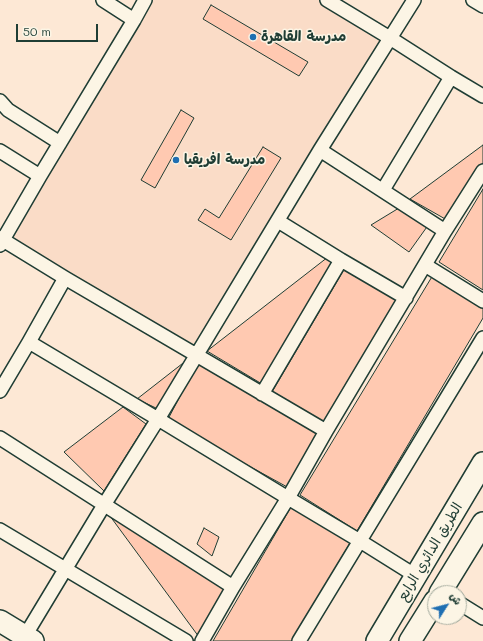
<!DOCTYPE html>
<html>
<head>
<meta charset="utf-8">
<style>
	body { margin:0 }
	#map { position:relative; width:483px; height:641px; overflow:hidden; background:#fde8d5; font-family:Mali,"Playpen Sans Arabic",sans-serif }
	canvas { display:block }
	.north { position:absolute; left:427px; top:585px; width:40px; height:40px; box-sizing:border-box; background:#fcf5e5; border:1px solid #a4ab9e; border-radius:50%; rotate:54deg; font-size:11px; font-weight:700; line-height:16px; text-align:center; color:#1f3d34 }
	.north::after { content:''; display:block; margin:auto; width:14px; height:18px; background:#1f6fb2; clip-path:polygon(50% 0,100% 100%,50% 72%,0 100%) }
	.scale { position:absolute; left:16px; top:24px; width:82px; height:18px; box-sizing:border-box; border:2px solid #1f3d34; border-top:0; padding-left:5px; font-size:12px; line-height:14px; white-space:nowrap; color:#1f3d34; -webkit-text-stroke:3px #fcf5e5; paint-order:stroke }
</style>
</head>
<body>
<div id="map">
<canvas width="483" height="641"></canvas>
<div class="north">ش</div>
<div class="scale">50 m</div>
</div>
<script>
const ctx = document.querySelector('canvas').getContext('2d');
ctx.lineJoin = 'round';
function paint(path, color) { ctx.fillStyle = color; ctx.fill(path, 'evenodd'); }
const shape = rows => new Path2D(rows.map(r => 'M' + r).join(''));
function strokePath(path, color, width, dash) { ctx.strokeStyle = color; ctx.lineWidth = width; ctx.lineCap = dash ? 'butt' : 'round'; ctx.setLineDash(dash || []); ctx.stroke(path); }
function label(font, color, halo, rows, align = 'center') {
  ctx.font = font + ' Mali,"Playpen Sans Arabic",sans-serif'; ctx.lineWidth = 3; ctx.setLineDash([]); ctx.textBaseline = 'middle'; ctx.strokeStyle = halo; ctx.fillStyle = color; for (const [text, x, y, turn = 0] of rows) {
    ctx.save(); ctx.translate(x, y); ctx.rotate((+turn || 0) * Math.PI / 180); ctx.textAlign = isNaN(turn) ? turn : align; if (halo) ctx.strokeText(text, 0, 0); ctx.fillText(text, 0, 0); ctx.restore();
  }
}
const built = shape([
	[142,0,325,0,389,38,195,352,3,240]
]);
const building = shape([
	[211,5,308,62,299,76,203,19,211,5],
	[181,110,194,118,155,188,141,180,181,110],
	[483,145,483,164,447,220,410,199,483,145],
	[263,147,281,158,231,240,198,220,205,209,219,218,263,147],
	[483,189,483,290,439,262,483,189],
	[399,208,429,224,409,252,371,225,399,208],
	[328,257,335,262,262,384,207,351,328,257],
	[345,268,400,300,324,422,272,392,345,268],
	[433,275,483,306,483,318,357,531,300,495,433,275],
	[187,360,158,409,137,399,187,360],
	[198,362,319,432,289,488,167,421,198,362],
	[123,407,146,424,104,491,64,452,123,407],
	[291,507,350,543,292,641,213,641,291,507],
	[107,512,227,588,199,637,107,512],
	[204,528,219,537,212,556,197,544,204,528]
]);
const street = shape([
	[103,0,134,20],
	[327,0,390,38,451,77,483,96],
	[473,0,483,6],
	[0,101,8,110,60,143],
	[320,150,445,231],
	[0,151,40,176],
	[383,190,451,77],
	[278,221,341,260,406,298],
	[0,238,65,278,326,431],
	[0,245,40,176,134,20,145,0],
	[425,265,483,301],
	[29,342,158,419,288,498,360,541,416,576],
	[0,391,29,342,65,278],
	[262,394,341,260],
	[0,438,233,587],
	[0,530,186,641],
	[459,603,483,618],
	[25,636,104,505,158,419,320,150,414,0],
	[202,641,233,587,288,498,326,431,445,231,483,171],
	[299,641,483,338]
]);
const primary = shape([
	[440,593,483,523],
	[0,621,33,641],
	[377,641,483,463],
	[410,641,435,601]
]);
const markers = [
	[253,37,4,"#1f6fb2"],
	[176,160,4,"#1f6fb2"]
];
const poiNames = [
	["مدرسة القاهرة",261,37],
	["مدرسة افريقيا",184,160]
];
const streetNames = [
	["الطريق الدائري الرابع",430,552,-59]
];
paint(built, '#fadcc7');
paint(building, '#ffc9b1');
strokePath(building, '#1f3d34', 1);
strokePath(street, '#1f3d34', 16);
strokePath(primary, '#1f3d34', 24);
strokePath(street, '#fcf5e5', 13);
strokePath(primary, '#fcf5e5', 21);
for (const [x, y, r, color] of markers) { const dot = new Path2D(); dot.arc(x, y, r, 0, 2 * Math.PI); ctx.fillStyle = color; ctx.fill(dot); strokePath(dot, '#fcf5e5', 1.5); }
label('bold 14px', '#1f3d34', '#fcf5e5', poiNames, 'left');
label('14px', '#1f3d34', '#fcf5e5', streetNames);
</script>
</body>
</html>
